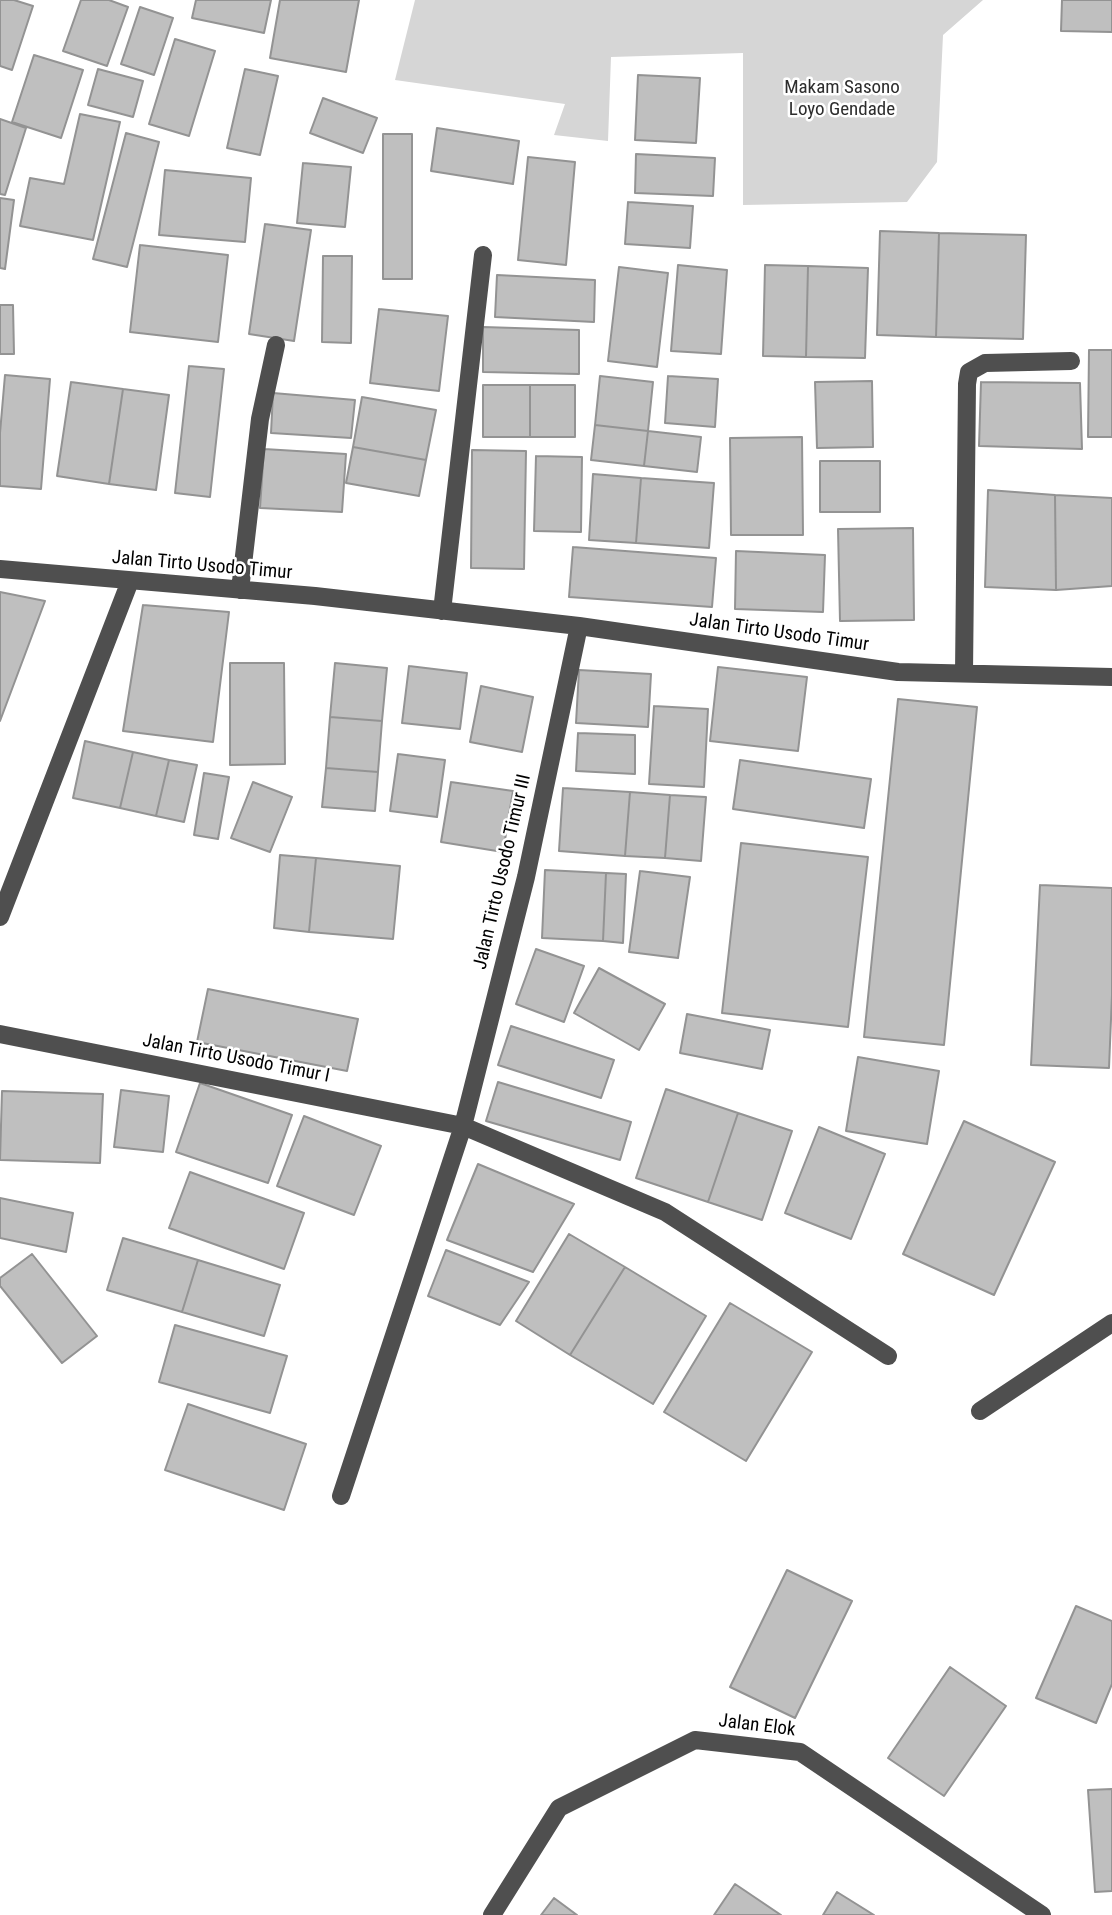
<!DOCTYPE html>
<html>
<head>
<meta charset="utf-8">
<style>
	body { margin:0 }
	canvas { display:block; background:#fff }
</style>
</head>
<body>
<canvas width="1112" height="1915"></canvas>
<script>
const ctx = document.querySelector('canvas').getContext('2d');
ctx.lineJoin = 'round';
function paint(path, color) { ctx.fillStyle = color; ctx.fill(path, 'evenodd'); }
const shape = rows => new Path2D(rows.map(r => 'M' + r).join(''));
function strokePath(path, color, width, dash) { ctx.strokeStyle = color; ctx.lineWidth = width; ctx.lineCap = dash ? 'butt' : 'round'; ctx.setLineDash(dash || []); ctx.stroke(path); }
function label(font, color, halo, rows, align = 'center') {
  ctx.font = font + ' "Roboto Condensed",sans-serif'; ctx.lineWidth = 5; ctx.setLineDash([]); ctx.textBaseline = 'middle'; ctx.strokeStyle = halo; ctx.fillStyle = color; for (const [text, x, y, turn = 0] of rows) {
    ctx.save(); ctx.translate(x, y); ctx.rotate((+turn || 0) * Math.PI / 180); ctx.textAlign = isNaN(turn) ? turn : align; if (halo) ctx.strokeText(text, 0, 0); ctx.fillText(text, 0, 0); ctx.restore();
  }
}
const green = shape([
	[415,0,983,0,943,35,937,162,907,202,743,205,743,53,611,57,608,141,554,135,565,104,395,80]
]);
const building = shape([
	[0,0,14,0,33,6,12,70,0,66,0,0],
	[81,0,109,0,128,7,107,66,63,51,81,0],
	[196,0,271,0,264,33,192,18,196,0],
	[280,0,359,0,346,72,270,58,280,0],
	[1062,0,1112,0,1112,32,1061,31,1062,0],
	[140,7,173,18,154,75,121,64,140,7],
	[175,39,215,51,189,136,149,124,175,39],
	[34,55,83,70,61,138,12,122,34,55],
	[98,69,143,81,133,117,88,105,98,69],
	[245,69,278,76,260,155,227,148,245,69],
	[638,75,700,78,696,143,635,140,638,75],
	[323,98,377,118,363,153,310,133,323,98],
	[80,114,120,122,93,240,20,226,30,178,64,184,80,114],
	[0,119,26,128,5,195,0,194,0,119],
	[437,128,519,141,513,184,431,171,437,128],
	[126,133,159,142,127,267,93,259,126,133],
	[383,134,412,134,412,279,383,279,383,134],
	[636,154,715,158,713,196,635,193,636,154],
	[528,157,575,162,566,265,518,260,528,157],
	[303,163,351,167,345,227,297,223,303,163],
	[165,170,251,178,245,242,159,235,165,170],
	[0,198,14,200,5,269,0,268,0,198],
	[628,202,693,206,690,248,625,244,628,202],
	[265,224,311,230,294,341,249,334,265,224],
	[880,231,939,233,936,337,877,335,880,231],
	[939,233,1026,235,1023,339,936,337,939,233],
	[140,245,228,255,218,342,130,332,140,245],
	[323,256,352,256,351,343,322,342,323,256],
	[678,265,727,270,721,354,671,351,678,265],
	[765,265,808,266,806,357,763,356,765,265],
	[808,266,868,268,865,358,806,357,808,266],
	[619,267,668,273,657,367,608,361,619,267],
	[497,275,595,280,594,322,495,317,497,275],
	[0,305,13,305,14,354,0,354,0,305],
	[379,309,448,316,439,391,370,383,379,309],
	[483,327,579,330,579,374,483,372,483,327],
	[1089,350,1112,350,1112,437,1088,437,1089,350],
	[189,366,224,369,210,497,175,493,189,366],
	[5,375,50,379,41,489,0,486,0,433,5,375],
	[600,376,653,382,648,431,595,425,600,376],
	[668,376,718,379,715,427,665,423,668,376],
	[872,381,873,447,817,448,815,382,872,381],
	[71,382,123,389,109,484,57,476,71,382],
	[981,382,1080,383,1082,449,979,446,981,382],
	[483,385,530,385,530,437,483,437,483,385],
	[530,385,575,385,575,437,530,437,530,385],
	[123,389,169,395,156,490,109,484,123,389],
	[273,393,355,400,351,438,271,433,273,393],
	[362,397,436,410,426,460,353,447,362,397],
	[595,425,648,431,644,466,591,460,595,425],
	[648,431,701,437,697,472,644,466,648,431],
	[802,437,803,535,731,535,730,438,802,437],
	[353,447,426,460,419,496,346,483,353,447],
	[264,449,346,454,342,512,260,508,264,449],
	[472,450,526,451,524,569,471,568,472,450],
	[536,456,582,457,581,532,534,531,536,456],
	[820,461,880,461,880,512,820,512,820,461],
	[593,474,641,478,636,543,589,540,593,474],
	[641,478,714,483,709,548,636,543,641,478],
	[988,490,1055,495,1056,590,985,587,988,490],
	[1055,495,1112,498,1112,586,1056,590,1055,495],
	[913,528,914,620,840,621,838,529,913,528],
	[573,547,716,558,712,607,569,597,573,547],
	[736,551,825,555,823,612,735,609,736,551],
	[0,592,45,601,0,721,0,592],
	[143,605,229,612,213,742,123,731,143,605],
	[230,663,284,663,285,764,230,765,230,663],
	[335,663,387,668,382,721,330,717,335,663],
	[409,666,467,673,460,729,402,723,409,666],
	[718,667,807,677,798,751,710,741,718,667],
	[579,670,651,674,648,727,576,723,579,670],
	[481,686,533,697,522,752,470,742,481,686],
	[898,699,977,707,944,1045,864,1037,898,699],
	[654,706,708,709,704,787,649,784,654,706],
	[330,717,382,721,378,772,326,768,330,717],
	[578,733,635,735,635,774,576,771,578,733],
	[85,741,133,752,120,808,73,798,85,741],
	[133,752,169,760,156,816,120,808,133,752],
	[398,754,445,760,437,817,390,811,398,754],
	[169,760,197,765,184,822,156,816,169,760],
	[740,760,871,779,864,828,733,809,740,760],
	[326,768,378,772,375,811,322,807,326,768],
	[204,773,229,777,218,839,194,835,204,773],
	[253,782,292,797,270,852,231,838,253,782],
	[451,782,513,791,503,852,441,842,451,782],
	[563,788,630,792,625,856,559,851,563,788],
	[630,792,670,795,665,858,625,856,630,792],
	[670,795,706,797,701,861,665,858,670,795],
	[741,843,868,857,848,1027,722,1013,741,843],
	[280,855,316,858,309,932,274,928,280,855],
	[316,858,400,866,393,939,309,932,316,858],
	[545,870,606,873,603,941,542,938,545,870],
	[640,871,690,877,678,958,629,952,640,871],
	[606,873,626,874,623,943,603,941,606,873],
	[1040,885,1112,888,1112,995,1109,1068,1031,1065,1040,885],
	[536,949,584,966,564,1022,516,1004,536,949],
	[599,968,665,1004,639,1050,574,1013,599,968],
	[208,989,358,1019,347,1071,197,1042,208,989],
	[687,1014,770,1030,762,1069,680,1053,687,1014],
	[511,1026,614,1060,601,1098,498,1065,511,1026],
	[858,1057,939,1071,927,1144,846,1131,858,1057],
	[498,1082,631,1122,620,1160,486,1121,498,1082],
	[200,1083,292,1115,268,1183,176,1152,200,1083],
	[666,1089,738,1113,708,1202,636,1178,666,1089],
	[121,1090,169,1096,163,1152,114,1147,121,1090],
	[2,1091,103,1094,100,1163,0,1160,2,1091],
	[738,1113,792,1131,762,1220,708,1202,738,1113],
	[304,1116,381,1146,354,1215,277,1186,304,1116],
	[964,1121,1055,1162,994,1295,903,1254,964,1121],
	[819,1127,885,1154,851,1239,785,1213,819,1127],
	[478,1164,574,1204,533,1272,447,1240,478,1164],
	[190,1172,304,1213,284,1269,169,1228,190,1172],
	[0,1198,73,1213,66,1252,0,1238,0,1198],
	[569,1234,625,1267,570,1355,516,1321,569,1234],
	[123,1238,198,1260,182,1312,107,1290,123,1238],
	[446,1250,529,1282,500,1325,428,1296,446,1250],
	[32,1254,97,1336,62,1363,0,1286,0,1278,32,1254],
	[198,1260,280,1285,264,1336,182,1312,198,1260],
	[625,1267,706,1316,653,1404,570,1355,625,1267],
	[730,1303,812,1352,746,1461,664,1412,730,1303],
	[175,1325,287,1356,270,1413,159,1382,175,1325],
	[188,1404,306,1444,284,1510,165,1470,188,1404],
	[787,1570,852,1601,795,1718,730,1687,787,1570],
	[1076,1606,1112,1621,1112,1684,1096,1723,1036,1698,1076,1606],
	[950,1667,1006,1706,944,1796,888,1758,950,1667],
	[1112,1789,1112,1891,1095,1892,1088,1790,1112,1789],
	[735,1884,781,1915,714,1915,735,1884],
	[837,1892,874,1915,823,1915,837,1892],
	[554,1898,577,1915,541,1915,554,1898]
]);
const minor = shape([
	[0,569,315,596,579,626,898,672,1112,677],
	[240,590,260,419,276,345],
	[442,611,483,255],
	[964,673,967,384,969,372,985,363,1071,361],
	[0,917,130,581],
	[0,1034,463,1126,665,1212,888,1356],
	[980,1411,1112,1323],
	[341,1496,463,1126,526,877,579,626],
	[492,1915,559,1808,695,1740,800,1752,1042,1915]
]);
const parkNames = [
	["Makam Sasono",842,88],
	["Loyo Gendade",842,110]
];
const streetNames = [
	["Jalan Tirto Usodo Timur",202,566,5],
	["Jalan Tirto Usodo Timur",779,633,8],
	["Jalan Tirto Usodo Timur III",503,872,-77],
	["Jalan Tirto Usodo Timur I",236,1059,11],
	["Jalan Elok",757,1726,7]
];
paint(green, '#d6d6d6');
paint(building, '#bfbfbf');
strokePath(building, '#939393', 2);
strokePath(minor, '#4f4f4f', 18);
label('19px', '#2d2d2d', '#fff', parkNames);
label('19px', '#000', '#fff', streetNames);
</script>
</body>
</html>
